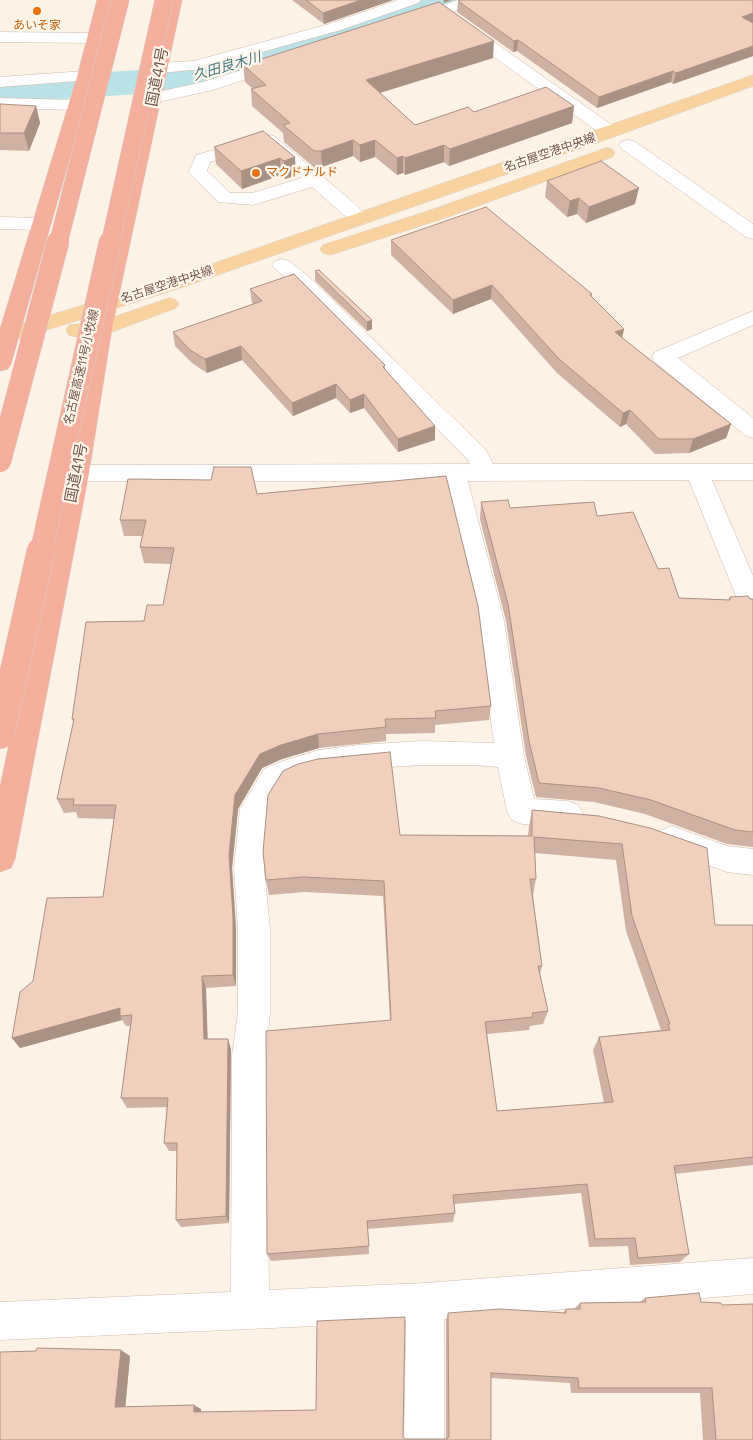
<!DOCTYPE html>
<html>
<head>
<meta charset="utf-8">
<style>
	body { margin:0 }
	canvas { display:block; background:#fcf2e5 }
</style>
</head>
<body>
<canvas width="753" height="1440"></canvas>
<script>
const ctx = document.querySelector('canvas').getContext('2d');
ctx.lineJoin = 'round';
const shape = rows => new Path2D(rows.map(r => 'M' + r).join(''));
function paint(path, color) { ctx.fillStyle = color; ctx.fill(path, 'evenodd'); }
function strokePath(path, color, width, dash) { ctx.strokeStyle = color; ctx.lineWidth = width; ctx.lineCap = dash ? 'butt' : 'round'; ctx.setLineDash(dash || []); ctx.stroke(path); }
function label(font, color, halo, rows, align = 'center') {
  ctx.font = font + ' "Space Grotesk","Noto Sans JP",sans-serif'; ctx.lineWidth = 4.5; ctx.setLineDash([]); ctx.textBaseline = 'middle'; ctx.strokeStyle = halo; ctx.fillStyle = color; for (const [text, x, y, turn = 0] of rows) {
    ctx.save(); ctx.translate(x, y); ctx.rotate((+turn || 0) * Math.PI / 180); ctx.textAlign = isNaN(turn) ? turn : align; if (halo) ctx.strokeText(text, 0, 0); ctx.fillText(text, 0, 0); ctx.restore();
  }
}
const river = shape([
	[409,0,464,0,459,8,225,81,185,91,0,103,0,79,185,67,409,0]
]);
const minor = shape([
	[398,0,421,0,418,3,341,30,201,69,160,73,154,71,152,68,154,65,160,63,194,61,329,24,398,0],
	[458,0,481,0,478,3,420,23,408,23,406,20,408,17,458,0],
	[464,23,470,25,616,128,619,132,616,136,610,137,604,136,458,31,456,28,458,25,464,23],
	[0,32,94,33,100,35,102,38,100,41,94,43,0,42,0,32],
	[280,58,286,60,288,63,286,66,213,90,154,103,148,102,146,98,148,94,203,82,280,58],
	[85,71,91,72,93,76,91,80,0,87,0,77,85,71],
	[0,98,76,100,82,101,85,105,82,109,76,110,0,108,0,98],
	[268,135,274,136,354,203,370,219,367,223,360,225,353,223,312,187,253,205,218,202,189,172,196,155,268,135],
	[265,146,302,178,252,193,230,193,207,171,210,162,265,146],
	[628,140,634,141,753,224,753,239,746,237,622,149,619,145,622,141,628,140],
	[0,217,41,218,48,220,51,224,48,228,41,230,0,229,0,217],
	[282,259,289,261,309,277,486,450,493,464,753,464,753,480,712,480,753,576,753,616,744,613,740,606,689,480,468,481,504,621,524,756,534,799,568,801,578,805,583,814,578,823,568,827,522,824,512,820,507,811,498,767,475,765,421,765,358,769,319,774,299,779,284,787,269,811,264,868,270,929,270,1013,266,1055,269,1290,425,1283,753,1258,753,1294,444,1319,444,1440,404,1440,406,1322,0,1340,0,1302,231,1292,232,1055,238,1013,238,929,234,868,240,809,264,769,283,761,319,750,358,745,421,741,494,743,478,621,444,481,77,481,69,479,65,473,69,467,77,465,470,464,468,460,295,285,275,269,272,265,275,261,282,259],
	[753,311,753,325,678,358,753,418,753,438,745,435,655,362,652,357,655,352,753,311],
	[672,826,727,846,753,849,753,875,727,872,662,848,657,839,662,830,672,826]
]);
const major = shape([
	[753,75,753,86,616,136,180,288,15,340,8,342,0,339,1,330,166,280,753,75],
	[606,148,612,149,615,153,612,157,442,219,330,255,323,253,320,249,323,245,428,211,606,148],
	[169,298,176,300,179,304,176,308,109,333,76,337,69,335,66,330,69,325,99,322,169,298]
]);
const highway = shape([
	[97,0,113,0,93,77,11,364,8,369,0,371,0,329,77,77,97,0],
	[166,0,182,0,112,328,89,473,15,859,11,868,0,872,0,787,65,473,92,328,166,0]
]);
const highwayBridgeFar2 = shape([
	[58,244,120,0],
	[110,244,164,0]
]);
const highwayBridgeFar1 = shape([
	[0,461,58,242],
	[41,552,110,242]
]);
const highwayBridge = shape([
	[0,735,41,551]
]);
const wall = shape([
	[292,0,393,0,324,24],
	[458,1,753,1,753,56,673,84,671,82,597,108,517,51,513,52,457,12],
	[493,58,380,93,415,125,474,112,574,106,572,123,449,166,444,162,405,175,403,173,397,175,375,157,360,162,353,156,322,167,315,168,284,142,283,133,252,106,251,89,253,89,245,82,243,65],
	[0,104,36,106,40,123,29,151,0,150],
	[263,131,296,175,285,179,281,175,242,189,216,164,214,147],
	[547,181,635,204,586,223,577,214,567,217,545,197],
	[391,240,592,294,592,297,622,338,731,424,726,438,689,453,655,454,626,424,620,427,557,373,491,299,453,314,391,255],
	[315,271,372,320,372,329,367,331,315,281],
	[250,289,385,365,385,369,435,440,398,452,364,408,350,413,336,398,293,416,242,360,207,373,192,363,175,346,173,332,253,304,252,303],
	[257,494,491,706,489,720,435,725,435,733,386,734,386,741,319,748,282,759,262,768,238,809,232,868,236,929,236,986,206,988,207,1039,231,1049,229,1223,181,1227,176,1220,177,1151,169,1151,164,1143,167,1107,127,1108,121,1098,130,1026,126,1026,122,1020,20,1048,12,1038,33,981,103,897,114,819,78,818,76,812,64,813,57,799,74,723,72,719,144,621,163,605,171,564,144,563,140,547,142,536,124,536,120,520],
	[481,502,510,508,597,516,658,569,679,598,728,600,730,597,753,599,753,847,727,844,645,814,594,802,536,797,526,756,506,621,480,519],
	[532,810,599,816,715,925,753,925,753,1165,675,1174,689,1254,680,1262,630,1265,628,1246,589,1247,581,1193,454,1204,455,1213,453,1222,368,1229,369,1254,271,1261,267,1254,390,1021,383,896,305,892,269,895,266,880,400,835,528,836,529,826],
	[535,853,616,860,626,931,661,1030,599,1037,593,1050,604,1103,497,1111,487,1034,529,1030,530,1026,543,1024,548,1011,540,974,542,966,533,895,536,879],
	[645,1298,701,1302,753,1440,703,1440,700,1393,571,1393,570,1383,491,1378,491,1440,0,1440,130,1356,125,1407,201,1409,201,1412,403,1437,405,1439,446,1439,446,1321,448,1313,563,1313,566,1309,574,1309,580,1303,640,1302]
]);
const shadedWall = shape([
	[361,0,393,0,324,24,323,13],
	[444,0,452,0,443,3],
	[753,13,753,23,742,17],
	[518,40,517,51,513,52,514,41],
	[494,41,493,58,366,97,366,80],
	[753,46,753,56,673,84,676,73],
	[673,71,671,82,597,108,599,97],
	[36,106,40,123,29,151,24,133],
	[574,106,572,123,449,166,450,149],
	[353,140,353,156,322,167,321,151],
	[375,140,375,157,360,162,360,145],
	[444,145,444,162,405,175,405,158],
	[403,156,403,173,397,175,397,158],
	[295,157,296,175,285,179,284,161],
	[280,158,281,175,242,189,241,171],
	[639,188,635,204,586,223,589,207],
	[579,198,577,214,567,217,570,201],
	[492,285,491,299,453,314,453,300],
	[372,320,372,329,367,331,367,322],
	[624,329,621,344,615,332],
	[241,346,242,360,207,373,205,359],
	[336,384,336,398,293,416,292,403],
	[364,394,364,408,350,413,350,400],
	[630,410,626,424,620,427,623,413],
	[731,424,726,438,689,453,693,439],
	[435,426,435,440,398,452,398,439],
	[318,734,319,748,282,759,262,768,238,809,232,868,236,929,236,986,233,975,229,855,235,795,260,754,281,745],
	[202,976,206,988,208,1049,204,1039],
	[120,1008,120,1016,122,1020,20,1048,12,1038],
	[228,1039,231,1049,229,1223,226,1216],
	[121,1350,130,1356,125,1411,115,1407],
	[194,1405,201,1409,201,1416,194,1412]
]);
const building = shape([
	[306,0,361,0,323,13,306,0],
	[460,0,751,0,753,1,753,13,742,17,753,23,753,46,676,73,673,71,599,97,518,40,514,41,458,1,460,0],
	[439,2,494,41,366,80,415,125,468,107,474,112,546,87,574,106,450,149,444,145,405,158,403,156,397,158,375,140,360,145,353,140,321,151,314,151,283,125,290,123,251,89,266,85,243,65,439,2],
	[0,104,36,106,24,133,0,133,0,104],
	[263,131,295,157,284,161,280,158,241,171,214,147,263,131],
	[601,161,639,188,589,207,579,198,570,201,547,181,601,161],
	[486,207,592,294,590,295,624,329,615,332,731,424,693,439,659,439,630,410,623,413,559,359,492,285,453,300,391,240,486,207],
	[319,270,372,320,367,322,315,271,319,270],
	[294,274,385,365,383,367,435,426,398,439,364,394,350,400,336,384,292,403,241,346,205,359,190,350,173,332,262,301,250,289,294,274],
	[214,467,251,467,257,494,446,476,478,606,491,706,435,711,436,718,385,719,386,727,318,734,281,745,260,754,235,795,229,855,233,917,233,975,202,976,204,1039,228,1039,226,1216,176,1220,177,1143,164,1143,168,1098,121,1098,132,1015,120,1016,120,1008,12,1038,20,992,33,981,47,898,103,897,116,805,73,805,74,799,57,799,74,719,72,719,86,622,144,621,147,605,163,605,174,548,140,547,146,520,120,520,128,479,211,480,214,467],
	[508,500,510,508,594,502,597,516,633,512,658,569,669,568,679,598,730,600,730,597,748,596,750,599,753,599,753,832,735,830,651,800,599,788,539,783,529,741,508,604,481,502,508,500],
	[390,752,400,835,532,836,532,810,599,816,650,828,707,848,715,925,753,925,753,1157,674,1166,689,1254,638,1258,635,1238,595,1239,587,1184,453,1195,455,1213,367,1221,369,1246,267,1254,266,1031,391,1020,384,881,303,877,266,880,263,852,268,795,283,771,298,764,318,759,390,752],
	[534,837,622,844,632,916,670,1024,668,1024,670,1030,599,1037,613,1102,497,1111,485,1022,533,1017,532,1013,548,1011,538,966,542,966,530,879,536,879,534,837],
	[699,1293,701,1302,721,1303,722,1305,753,1304,753,1440,716,1440,712,1388,579,1388,578,1378,491,1373,491,1440,0,1440,0,1352,36,1351,37,1348,121,1350,115,1407,194,1405,194,1412,316,1410,317,1321,405,1317,403,1437,405,1439,447,1439,449,1437,448,1313,500,1309,566,1313,566,1309,580,1309,580,1303,646,1302,645,1298,699,1293]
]);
const markers = [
	[37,11,5,"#e8710a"],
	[256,173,5,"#e8710a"]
];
const farFoodnames = [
	["あいそ家",37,26],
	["マクドナルド",266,173,"left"]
];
const farStreetnames = [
	["名古屋空港中央線",550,153,-19],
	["名古屋空港中央線",167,285,-18],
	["名古屋高速11号小牧線",82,367,-77]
];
const farWaternames = [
	["久田良木川",227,67,-16]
];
const streetNames = [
	["国道41号",158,77,-79],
	["国道41号",77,473,-79]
];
paint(river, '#bae1e5');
strokePath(minor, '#cfbbaf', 1);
strokePath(major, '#d8d0cd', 1);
strokePath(highway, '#d8d0cd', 1);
paint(minor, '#fff');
paint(major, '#f9d39f');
paint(highway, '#f5af9d');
strokePath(highwayBridgeFar2, '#d8d0cd', 19, []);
strokePath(highwayBridgeFar1, '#d8d0cd', 23, []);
strokePath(highwayBridge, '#d8d0cd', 29, []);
strokePath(highwayBridgeFar2, '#f5af9d', 18);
strokePath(highwayBridgeFar1, '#f5af9d', 22);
strokePath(highwayBridge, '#f5af9d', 28);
paint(wall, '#cfb2a3');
paint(shadedWall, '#a99184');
paint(building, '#f1cfbd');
strokePath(building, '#a99184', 1);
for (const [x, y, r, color] of markers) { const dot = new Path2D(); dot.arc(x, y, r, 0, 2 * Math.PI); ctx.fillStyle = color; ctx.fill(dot); strokePath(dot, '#fff6ec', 2); }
label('12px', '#c56008', '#fff6ec', farFoodnames);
label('12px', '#75574b', '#fff6ec', farStreetnames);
label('italic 14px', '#427a81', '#fff6ec', farWaternames);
label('15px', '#75574b', '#fff6ec', streetNames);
</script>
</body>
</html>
